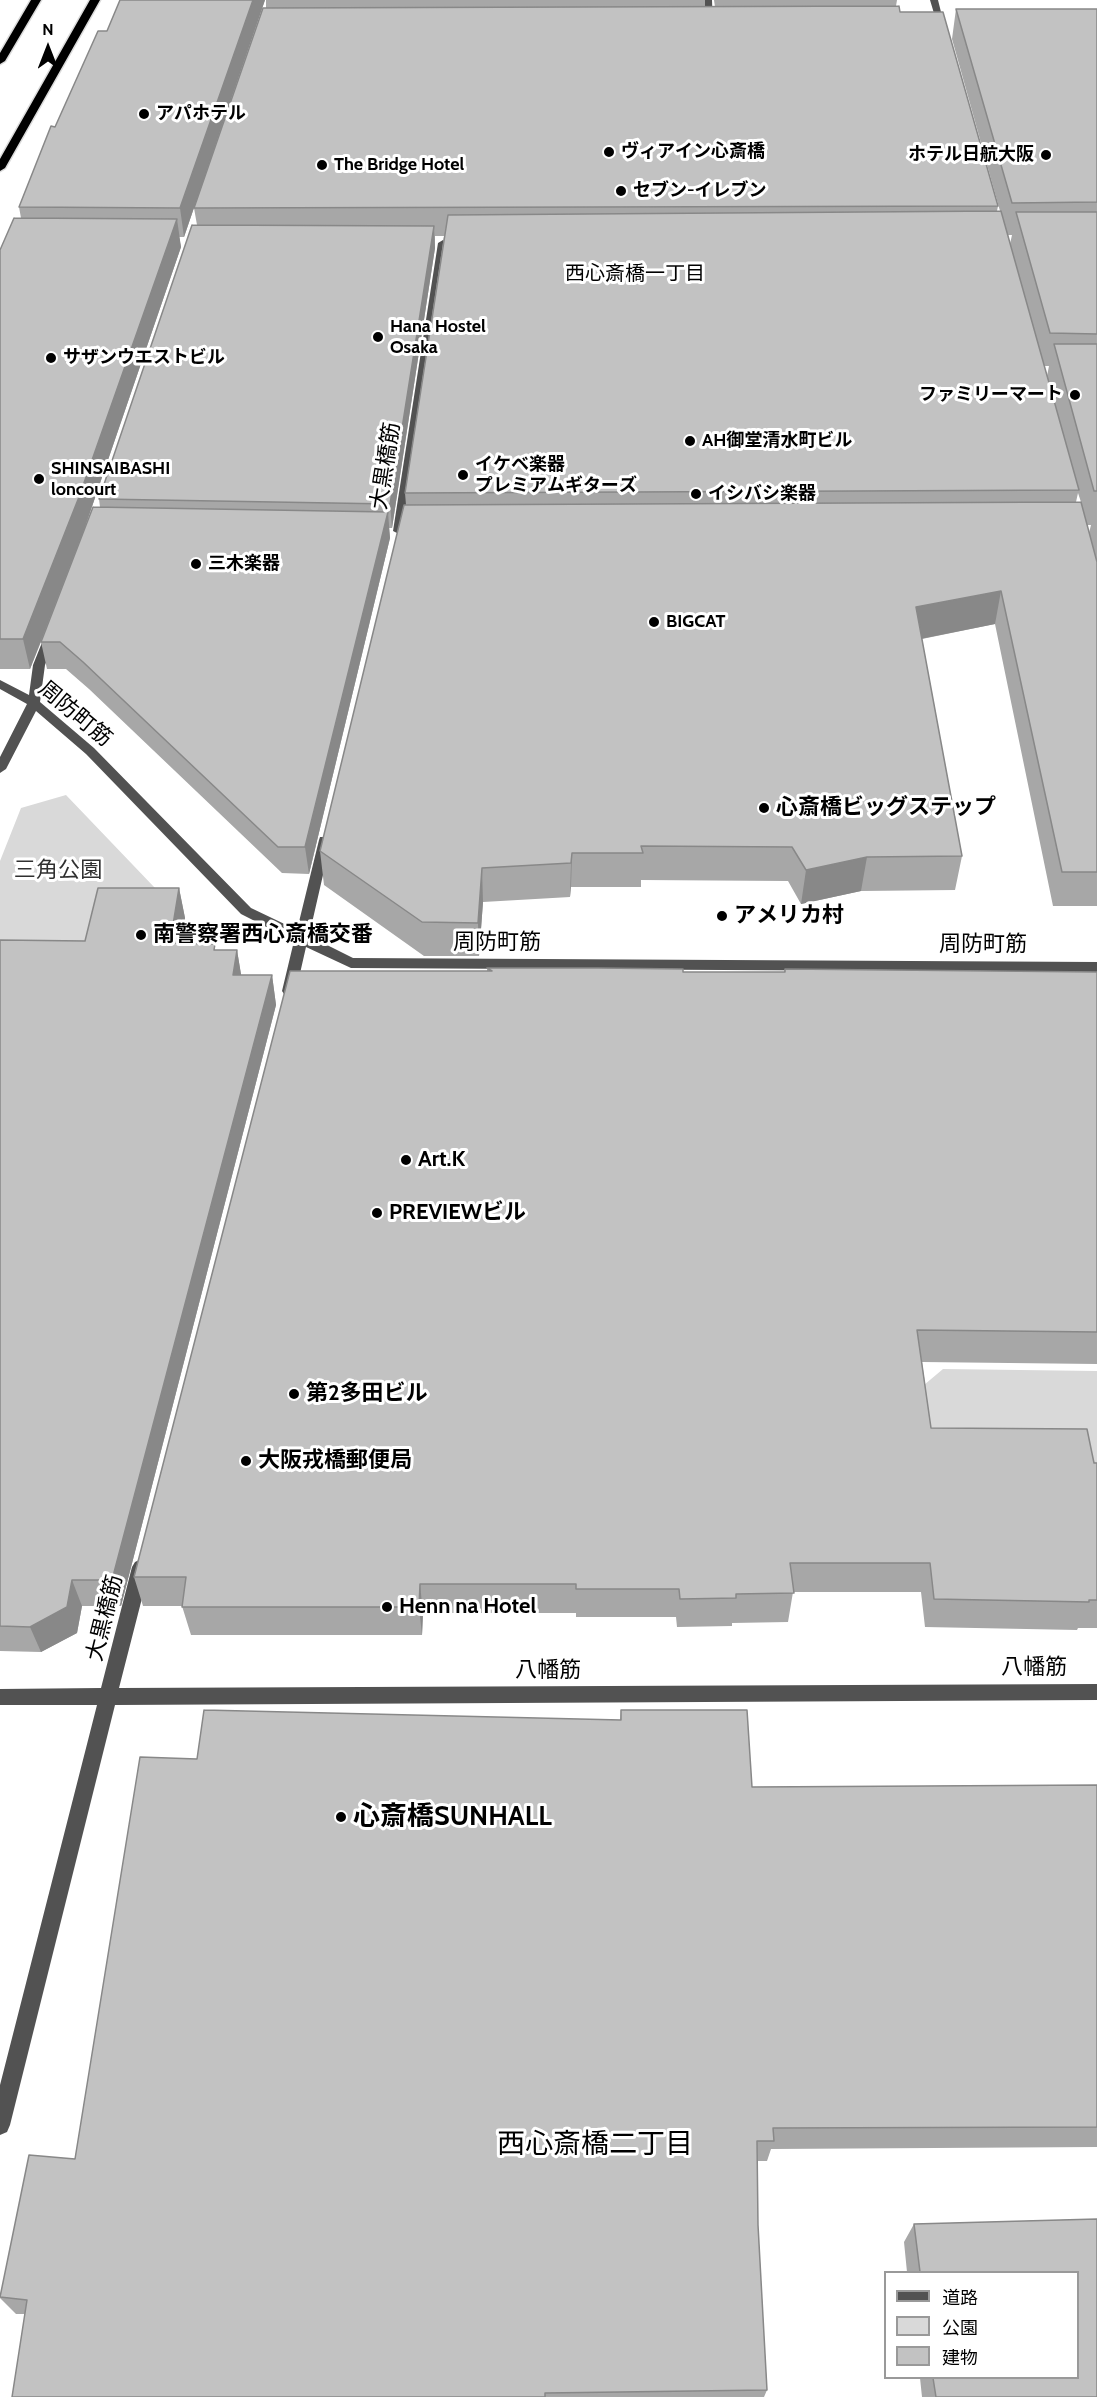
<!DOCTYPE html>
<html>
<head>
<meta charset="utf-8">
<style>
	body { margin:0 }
	#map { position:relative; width:1097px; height:2397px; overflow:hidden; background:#fff; font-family:Cabin,"Noto Sans JP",sans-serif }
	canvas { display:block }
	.legend { position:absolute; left:884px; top:2271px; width:195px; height:108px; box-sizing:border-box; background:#fff; border:2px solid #999; margin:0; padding:8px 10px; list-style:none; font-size:18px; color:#000 }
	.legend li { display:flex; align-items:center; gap:12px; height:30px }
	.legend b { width:30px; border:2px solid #999 }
	.north { position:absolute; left:18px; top:18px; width:60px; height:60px; -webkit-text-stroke:4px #fff; paint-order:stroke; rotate:0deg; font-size:16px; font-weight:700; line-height:24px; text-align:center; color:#000 }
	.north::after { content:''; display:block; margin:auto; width:21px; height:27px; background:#000; clip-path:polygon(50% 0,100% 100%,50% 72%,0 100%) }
</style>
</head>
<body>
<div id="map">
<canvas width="1097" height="2397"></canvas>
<ul class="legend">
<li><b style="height:8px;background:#525252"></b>道路</li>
<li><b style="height:16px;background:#d9d9d9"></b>公園</li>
<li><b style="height:16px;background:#c2c2c2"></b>建物</li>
</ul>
<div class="north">N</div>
</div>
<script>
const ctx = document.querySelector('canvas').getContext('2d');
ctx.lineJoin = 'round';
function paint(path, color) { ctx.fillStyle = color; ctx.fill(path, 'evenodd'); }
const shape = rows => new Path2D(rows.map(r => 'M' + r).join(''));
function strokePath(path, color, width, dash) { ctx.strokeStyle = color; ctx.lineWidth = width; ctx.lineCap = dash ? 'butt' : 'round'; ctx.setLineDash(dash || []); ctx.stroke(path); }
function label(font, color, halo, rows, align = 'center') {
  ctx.font = font + ' Cabin,"Noto Sans JP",sans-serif'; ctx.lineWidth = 6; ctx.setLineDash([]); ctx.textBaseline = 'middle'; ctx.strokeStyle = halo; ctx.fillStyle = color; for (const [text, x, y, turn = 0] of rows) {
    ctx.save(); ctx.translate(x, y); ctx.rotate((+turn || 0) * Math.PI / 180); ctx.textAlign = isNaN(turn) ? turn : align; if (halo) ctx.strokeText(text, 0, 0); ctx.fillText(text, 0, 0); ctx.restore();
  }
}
const green = shape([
	[66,795,177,911,91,953,0,952,0,861,21,808],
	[943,1369,1097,1371,1097,1484,931,1450,924,1385]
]);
const minor = shape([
	[704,0,712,0,713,29,706,27,704,0],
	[930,0,938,0,946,32,939,30,930,0],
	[443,240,448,243,405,531,399,534,393,531,438,243,443,240],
	[51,631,57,635,45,665,40,702,94,748,251,908,297,930,319,840,320,837,330,837,331,840,309,936,353,958,1097,962,1097,972,351,968,306,947,296,991,289,996,284,994,282,991,294,941,241,914,86,754,36,711,6,769,0,773,0,757,27,704,0,689,0,680,29,695,33,665,45,635,51,631],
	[141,1559,147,1562,150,1567,119,1688,1097,1684,1097,1700,115,1705,10,2125,7,2132,0,2135,0,2085,97,1705,0,1705,0,1689,101,1688,132,1567,135,1562,141,1559]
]);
const highway = shape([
	[31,0,41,0,5,61,0,64,0,53,31,0],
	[90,0,100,0,5,168,0,171,0,159,90,0]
]);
const wall = shape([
	[265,0,184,237,179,237,181,247,85,527,100,507,99,499,197,225,194,208,266,8,266,0,705,0,705,7,715,7,714,0,897,0,896,6,998,206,997,211,1000,211,952,39,956,9,1097,9,1097,906,1053,906,995,624,922,639,962,856,955,890,861,891,801,904,788,881,641,880,641,887,571,887,570,897,483,902,479,956,424,956,324,885,320,851,406,505,405,493,444,236,435,236,435,248,392,528,389,528,390,538,309,874,282,873,89,689,66,669,47,669,41,642,30,669,0,669,0,250,21,218,19,207,55,127,107,31],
	[1008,235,1012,235,1010,244],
	[1044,366,1049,366,1047,376],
	[1078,493,1081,502,1076,502],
	[1087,525,1091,525,1089,533],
	[179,888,185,918,180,943,216,950,237,950,241,975,272,975,276,1005,121,1606,82,1606,77,1633,41,1652,0,1651,0,940,85,941],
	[487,968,683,972,784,972,785,969,1097,972,1097,1364,922,1362,931,1428,1097,1463,1097,1628,1078,1628,1077,1630,925,1627,921,1592,793,1592,788,1622,732,1623,732,1626,677,1627,676,1617,576,1617,576,1613,423,1613,422,1635,191,1635,182,1606,143,1606,134,1577,487,971],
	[621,1710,752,1787,1097,1785,1097,2147,771,2149,767,2161,757,2161,758,2225,767,2390,764,2397,12,2397,25,2314,16,2314,0,2298,75,2159,197,1759,620,1720],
	[1097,2219,1097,2397,922,2397,920,2378,1077,2378,1077,2272,907,2272,904,2242,914,2224]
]);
const shadedWall = shape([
	[253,0,265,0,184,237,180,208],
	[177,219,181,247,85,527,30,669,23,639],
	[434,226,435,248,392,528,390,504],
	[388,512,390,538,309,874,305,847],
	[1001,591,995,624,910,641,916,607],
	[572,853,571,887,570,897,571,863],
	[867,857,861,891,801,904,806,870],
	[482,868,483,902,479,956,478,923],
	[179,888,185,918,176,973,170,943],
	[237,950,242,980,233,975],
	[272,975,276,1005,121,1606,112,1580],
	[72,1580,82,1606,77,1633,41,1652,30,1627],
	[420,1584,423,1613,422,1635,419,1607]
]);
const building = shape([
	[120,0,253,0,180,208,19,207,51,126,55,127,98,31,107,31,120,0],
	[899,6,900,12,943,12,998,206,194,208,263,8,899,6],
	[956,9,1097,9,1097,202,1012,203,956,9],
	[1001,211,1079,490,405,493,448,215,1001,211],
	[1016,212,1097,212,1097,334,1050,333,1016,212],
	[14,218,177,219,79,497,23,639,0,639,0,250,14,218],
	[192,225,434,226,390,504,99,499,192,225],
	[1054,344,1097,344,1097,491,1094,491,1054,344],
	[1081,502,1097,562,1097,872,1062,872,1001,591,916,607,962,856,867,857,806,870,792,847,641,846,643,853,572,853,571,863,482,868,478,923,422,922,320,851,404,505,1081,502],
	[93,507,388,512,305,847,278,847,83,662,60,642,41,642,93,507],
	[98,888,179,888,170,943,215,944,214,950,237,950,233,975,272,975,112,1580,72,1580,67,1607,30,1627,0,1626,0,940,85,941,98,888],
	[487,968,598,968,683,969,683,972,785,972,785,969,1097,972,1097,1332,917,1330,931,1428,1087,1429,1094,1463,1097,1463,1097,1600,1089,1600,1089,1602,934,1599,930,1563,790,1563,794,1593,736,1594,736,1598,680,1599,679,1589,576,1589,576,1584,420,1584,419,1607,182,1607,186,1577,134,1577,290,971,492,971,487,968],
	[204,1710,621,1720,621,1710,747,1710,752,1787,1097,1785,1097,2127,773,2128,774,2141,757,2141,758,2225,767,2390,545,2393,545,2397,12,2397,27,2300,0,2297,29,2155,75,2159,140,1757,197,1759,204,1710],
	[1097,2219,1097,2397,936,2397,933,2378,1077,2378,1077,2272,920,2272,914,2224,1097,2219]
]);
const markers = [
	[144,114,6,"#000"],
	[609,152,6,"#000"],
	[1046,155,6,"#000"],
	[322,165,6,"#000"],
	[621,191,6,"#000"],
	[378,337,6,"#000"],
	[51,358,6,"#000"],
	[1075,395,6,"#000"],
	[690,441,6,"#000"],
	[463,475,6,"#000"],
	[39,479,6,"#000"],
	[696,494,6,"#000"],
	[196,564,6,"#000"],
	[654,622,6,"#000"],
	[764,808,6,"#000"],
	[722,916,6,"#000"],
	[141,935,6,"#000"],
	[406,1160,6,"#000"],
	[377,1213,6,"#000"],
	[294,1394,6,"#000"],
	[246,1461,6,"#000"],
	[387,1607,6,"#000"],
	[341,1817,6,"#000"]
];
const farPoinames = [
	["アパホテル",156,114],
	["ヴィアイン心斎橋",621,152],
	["ホテル日航大阪",1034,155,"right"],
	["The Bridge Hotel",334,165],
	["セブン-イレブン",633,191],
	["Hana Hostel",390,327],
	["Osaka",390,348],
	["サザンウエストビル",63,358],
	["ファミリーマート",1063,395,"right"],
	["AH御堂清水町ビル",702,441],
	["イケベ楽器",475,465],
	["プレミアムギターズ",475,486],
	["SHINSAIBASHI",51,469],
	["loncourt",51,490],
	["イシバシ楽器",708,494],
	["三木楽器",208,564],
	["BIGCAT",666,622]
];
const farNeighbourhoodnames = [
	["西心斎橋一丁目",635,274]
];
const streetNames = [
	["大黒橋筋",386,466,-81],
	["周防町筋",75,714,40],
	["周防町筋",497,943],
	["周防町筋",983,945],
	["大黒橋筋",105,1618,-76],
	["八幡筋",1034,1668],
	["八幡筋",548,1671]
];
const poiNames = [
	["心斎橋ビッグステップ",776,808],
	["アメリカ村",734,916],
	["南警察署西心斎橋交番",153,935],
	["Art.K",418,1160],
	["PREVIEWビル",389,1213],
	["第2多田ビル",306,1394],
	["大阪戎橋郵便局",258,1461],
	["Henn na Hotel",399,1607]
];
const parkNames = [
	["三角公園",58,871]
];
const nearPoinames = [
	["心斎橋SUNHALL",353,1817]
];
const nearNeighbourhoodnames = [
	["西心斎橋二丁目",595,2145]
];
paint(green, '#d9d9d9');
strokePath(highway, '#dbdbdb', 3);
paint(minor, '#525252');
paint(highway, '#000');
paint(wall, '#a7a7a7');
paint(shadedWall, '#888');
paint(building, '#c2c2c2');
strokePath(building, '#888', 1.5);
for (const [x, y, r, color] of markers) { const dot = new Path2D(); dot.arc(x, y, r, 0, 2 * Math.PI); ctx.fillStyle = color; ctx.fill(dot); strokePath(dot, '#fff', 2); }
label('bold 18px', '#000', '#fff', farPoinames, 'left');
label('20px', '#000', '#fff', farNeighbourhoodnames);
label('22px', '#000', '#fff', streetNames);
label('bold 22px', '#000', '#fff', poiNames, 'left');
label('22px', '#303030', '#fff', parkNames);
label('bold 27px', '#000', '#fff', nearPoinames, 'left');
label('28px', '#000', '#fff', nearNeighbourhoodnames);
</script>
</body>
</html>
